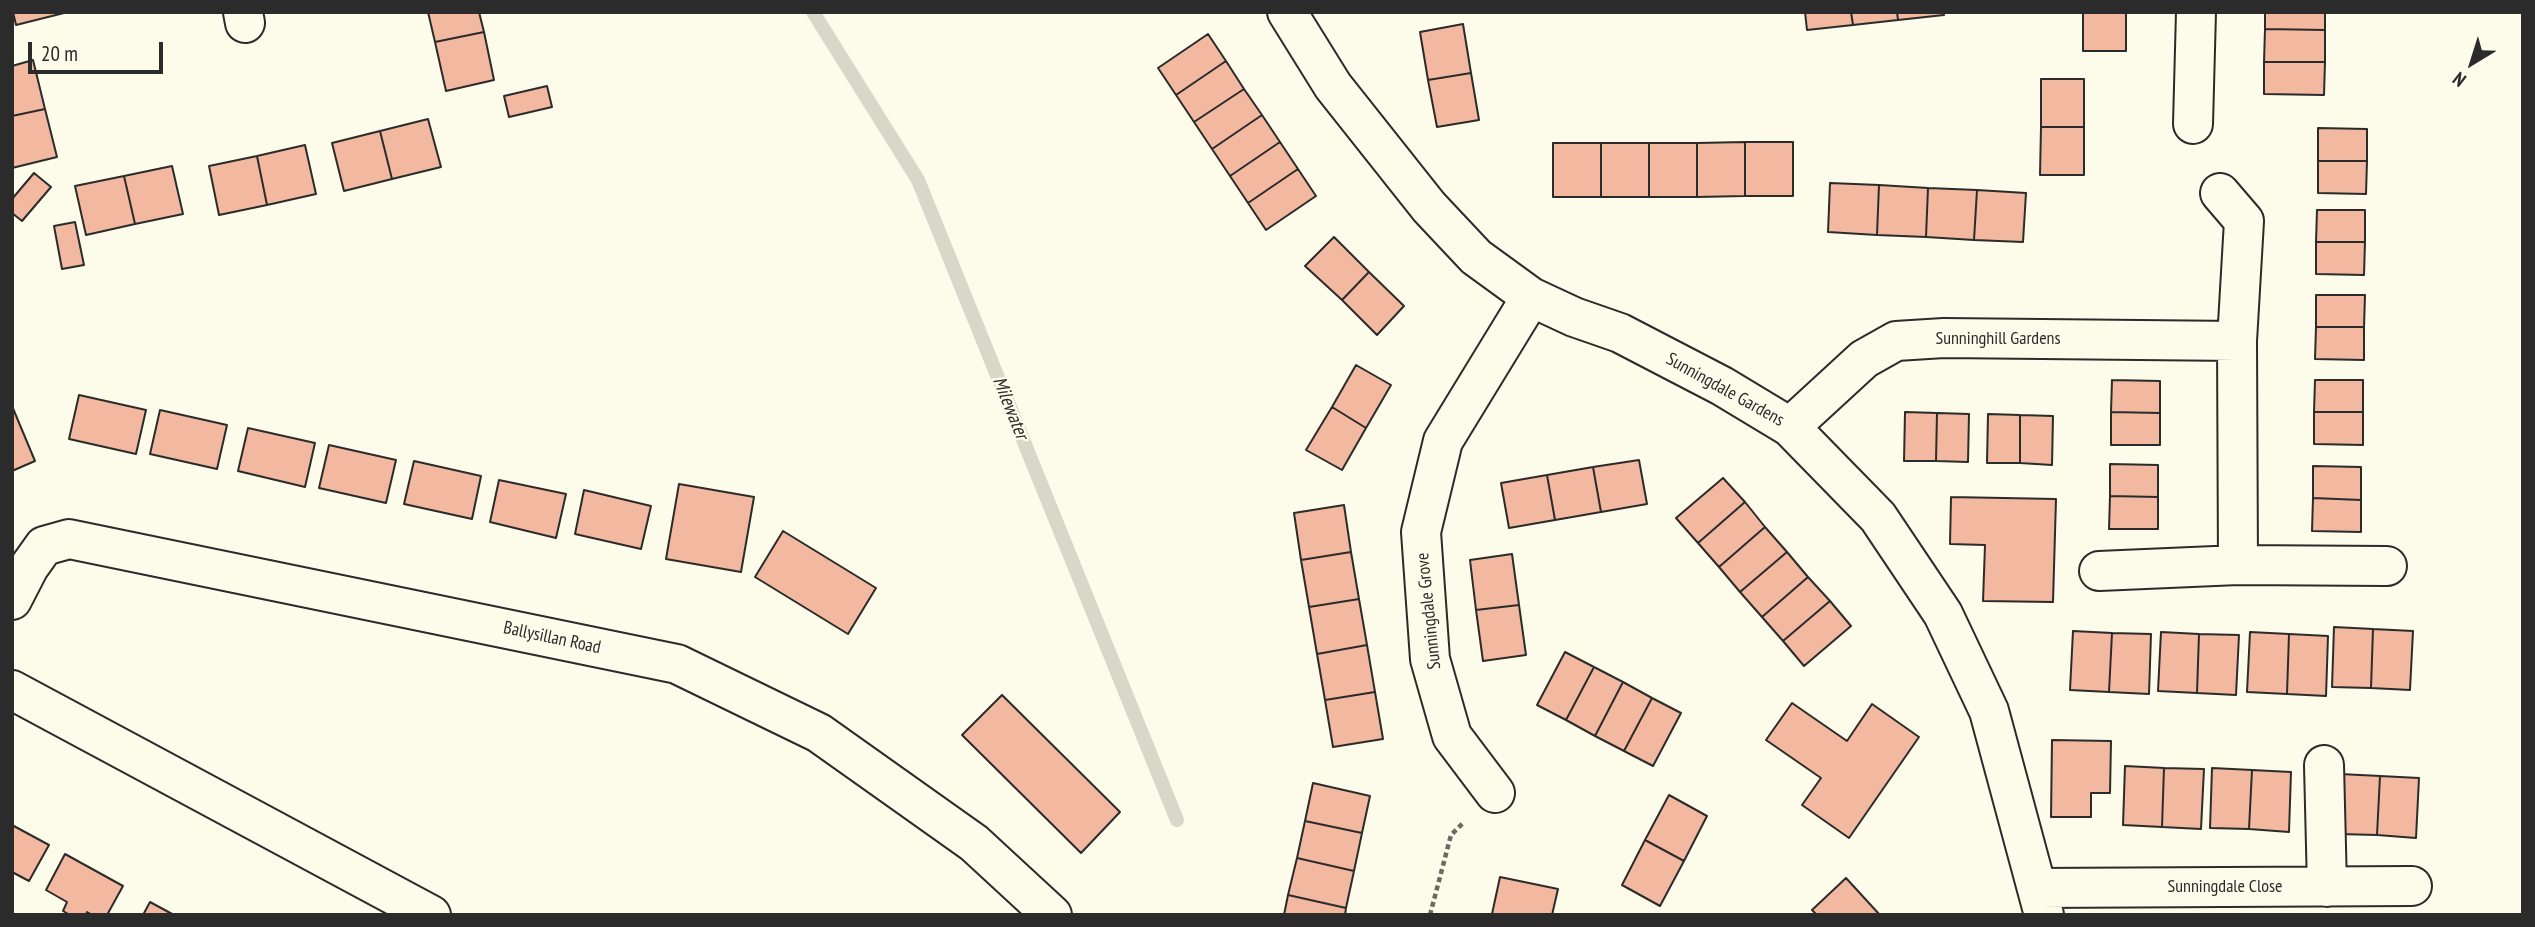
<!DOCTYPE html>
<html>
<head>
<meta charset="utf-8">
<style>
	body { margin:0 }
	#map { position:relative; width:2535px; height:927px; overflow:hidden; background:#fdfbea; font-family:"PT Sans Narrow",sans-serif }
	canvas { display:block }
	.frame { position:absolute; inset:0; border:14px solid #2b2b2b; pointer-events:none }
	.north { position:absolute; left:2437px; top:28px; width:70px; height:70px; -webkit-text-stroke:5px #fdfbea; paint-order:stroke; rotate:218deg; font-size:19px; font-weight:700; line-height:28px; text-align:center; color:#2b2b2b }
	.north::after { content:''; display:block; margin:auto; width:24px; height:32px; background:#2b2b2b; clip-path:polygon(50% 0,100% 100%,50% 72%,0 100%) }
	.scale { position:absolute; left:28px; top:42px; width:135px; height:32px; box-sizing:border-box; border:4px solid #2b2b2b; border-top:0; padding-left:9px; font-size:21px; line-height:24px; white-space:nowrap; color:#2b2b2b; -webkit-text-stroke:5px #fdfbea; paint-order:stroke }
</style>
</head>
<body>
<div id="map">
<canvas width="2535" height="927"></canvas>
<div class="frame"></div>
<div class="north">N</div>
<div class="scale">20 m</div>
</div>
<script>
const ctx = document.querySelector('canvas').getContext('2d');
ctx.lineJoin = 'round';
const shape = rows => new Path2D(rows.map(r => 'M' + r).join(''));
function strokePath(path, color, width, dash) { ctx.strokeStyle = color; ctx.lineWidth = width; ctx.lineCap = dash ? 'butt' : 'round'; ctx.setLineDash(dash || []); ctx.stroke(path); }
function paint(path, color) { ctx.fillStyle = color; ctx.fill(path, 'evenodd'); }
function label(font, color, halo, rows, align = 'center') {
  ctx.font = font + ' "PT Sans Narrow",sans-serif'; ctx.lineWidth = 5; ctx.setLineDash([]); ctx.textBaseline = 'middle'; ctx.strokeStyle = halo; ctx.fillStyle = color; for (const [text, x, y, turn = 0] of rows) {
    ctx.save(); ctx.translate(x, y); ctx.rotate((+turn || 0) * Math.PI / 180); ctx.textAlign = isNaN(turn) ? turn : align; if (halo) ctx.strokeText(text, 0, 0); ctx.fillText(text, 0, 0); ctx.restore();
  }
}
const stream = shape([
	[813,12,918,180,1177,820]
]);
const building = shape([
	[13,12,64,12,64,13,16,25,13,12],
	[428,12,479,12,484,32,435,42,428,12],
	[1805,12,1851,12,1853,25,1807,30,1805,12],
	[1851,12,1897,12,1898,20,1853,25,1851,12],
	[1897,12,1943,12,1944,15,1898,20,1897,12],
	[2083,12,2126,12,2126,51,2083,51,2083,12],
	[2265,12,2325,12,2325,30,2265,29,2265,12],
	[1463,24,1471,73,1428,80,1420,32,1463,24],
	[2265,29,2325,30,2325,62,2264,62,2265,29],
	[484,32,494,80,446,91,435,42,484,32],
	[1208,34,1226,61,1176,95,1158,68,1208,34],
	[33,60,45,109,12,116,12,66,33,60],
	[1226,61,1244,89,1194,122,1176,95,1226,61],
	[2264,62,2325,62,2324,95,2264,94,2264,62],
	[1471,73,1479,120,1437,127,1428,80,1471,73],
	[2041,79,2084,79,2084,127,2041,127,2041,79],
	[547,86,552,107,509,117,504,96,547,86],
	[1244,89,1262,115,1212,149,1194,122,1244,89],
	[45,109,57,157,12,168,12,116,45,109],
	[1262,115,1280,142,1230,176,1212,149,1262,115],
	[428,119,441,167,392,179,380,131,428,119],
	[2041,127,2084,127,2084,175,2040,175,2041,127],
	[2318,128,2367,129,2367,161,2318,161,2318,128],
	[380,131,392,179,344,191,332,143,380,131],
	[1280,142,1298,169,1248,203,1230,176,1280,142],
	[1745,142,1745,196,1697,197,1697,143,1745,142],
	[1745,142,1793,142,1793,196,1745,196,1745,142],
	[1553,143,1601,143,1601,197,1553,197,1553,143],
	[1601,143,1649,143,1649,197,1601,197,1601,143],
	[1649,143,1697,143,1697,197,1649,197,1649,143],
	[305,145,316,194,267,205,257,156,305,145],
	[257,156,267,205,219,215,209,166,257,156],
	[2318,161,2367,161,2366,194,2318,193,2318,161],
	[172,166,183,214,135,224,124,176,172,166],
	[1298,169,1316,196,1266,230,1248,203,1298,169],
	[34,173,51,187,22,221,12,213,12,199,34,173],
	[124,176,135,224,86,235,75,186,124,176],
	[1830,183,1879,185,1877,235,1828,232,1830,183],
	[1879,185,1928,188,1926,237,1877,235,1879,185],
	[1928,188,1977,190,1974,240,1926,237,1928,188],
	[1977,190,2026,193,2023,242,1974,240,1977,190],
	[2317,210,2365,210,2365,242,2316,242,2317,210],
	[75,222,84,265,62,269,54,226,75,222],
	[1334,237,1369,272,1342,300,1305,266,1334,237],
	[2316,242,2365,242,2364,275,2316,274,2316,242],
	[1369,272,1404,306,1377,335,1342,300,1369,272],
	[2316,295,2365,295,2364,327,2316,327,2316,295],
	[2316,327,2364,327,2364,360,2315,359,2316,327],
	[1356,365,1391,385,1366,428,1332,407,1356,365],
	[2112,380,2160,381,2160,413,2111,412,2112,380],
	[2315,380,2363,380,2363,412,2314,412,2315,380],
	[79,395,146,410,136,454,69,439,79,395],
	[12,406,35,461,12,471,12,406],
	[1332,407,1366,428,1342,470,1306,450,1332,407],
	[160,410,227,425,217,469,150,454,160,410],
	[1905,412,1937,413,1936,461,1904,461,1905,412],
	[2111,412,2160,413,2160,445,2111,445,2111,412],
	[2314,412,2363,412,2363,445,2314,444,2314,412],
	[1937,413,1969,414,1968,462,1936,461,1937,413],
	[1988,414,2020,415,2020,463,1987,463,1988,414],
	[2020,415,2053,416,2052,465,2020,463,2020,415],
	[248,428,315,443,305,487,238,471,248,428],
	[329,445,396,460,386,503,319,488,329,445],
	[1639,460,1647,504,1601,512,1593,467,1639,460],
	[414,461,481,476,472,519,404,504,414,461],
	[2110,464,2158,465,2158,497,2110,496,2110,464],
	[2313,466,2361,467,2361,500,2313,498,2313,466],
	[1593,467,1601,512,1555,520,1547,475,1593,467],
	[1547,475,1555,520,1509,528,1501,483,1547,475],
	[1723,478,1745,502,1698,543,1676,518,1723,478],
	[499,480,566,494,556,538,490,522,499,480],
	[679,484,754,497,741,572,666,559,679,484],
	[584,490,651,506,641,549,575,534,584,490],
	[2110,496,2158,497,2158,529,2109,529,2110,496],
	[1951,497,2056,499,2053,602,1983,601,1985,545,1950,544,1951,497],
	[2313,498,2361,500,2361,532,2312,531,2313,498],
	[1745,502,1765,527,1719,567,1698,543,1745,502],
	[1344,505,1351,552,1301,560,1294,513,1344,505],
	[1765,527,1787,552,1740,592,1719,567,1765,527],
	[783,531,876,588,848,634,755,577,783,531],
	[1351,552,1359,599,1309,607,1301,560,1351,552],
	[1787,552,1808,577,1762,617,1740,592,1787,552],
	[1512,554,1519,605,1476,610,1470,560,1512,554],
	[1808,577,1830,601,1783,641,1762,617,1808,577],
	[1359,599,1367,645,1317,654,1309,607,1359,599],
	[1830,601,1851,626,1804,666,1783,641,1830,601],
	[1519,605,1526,655,1483,661,1476,610,1519,605],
	[2334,627,2373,629,2371,688,2332,687,2334,627],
	[2373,629,2413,631,2410,690,2371,688,2373,629],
	[2073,631,2112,633,2109,692,2070,690,2073,631],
	[2161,632,2199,634,2197,693,2158,691,2161,632],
	[2250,632,2289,634,2287,694,2247,692,2250,632],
	[2112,633,2151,634,2149,694,2109,692,2112,633],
	[2199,634,2239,635,2236,695,2197,693,2199,634],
	[2289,634,2328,636,2326,696,2287,694,2289,634],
	[1367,645,1375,692,1325,700,1317,654,1367,645],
	[1565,652,1594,667,1566,720,1537,705,1565,652],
	[1594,667,1623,682,1595,736,1566,720,1594,667],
	[1623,682,1652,698,1624,751,1595,736,1623,682],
	[1375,692,1383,739,1333,747,1325,700,1375,692],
	[1002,695,1120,812,1081,853,962,735,1002,695],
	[1652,698,1681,713,1653,766,1624,751,1652,698],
	[1792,703,1847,741,1872,704,1919,737,1849,838,1802,805,1821,778,1766,740,1792,703],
	[2052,740,2111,741,2110,793,2091,793,2091,817,2051,817,2052,740],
	[2125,766,2164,768,2162,827,2123,825,2125,766],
	[2164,768,2204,769,2201,829,2162,827,2164,768],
	[2212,768,2252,770,2249,829,2210,828,2212,768],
	[2252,770,2291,772,2289,832,2249,829,2252,770],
	[2340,774,2380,776,2377,835,2338,834,2340,774],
	[2380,776,2419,778,2416,838,2377,835,2380,776],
	[1313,783,1370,796,1362,833,1305,821,1313,783],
	[1669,795,1707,816,1684,861,1645,840,1669,795],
	[1305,821,1362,833,1354,871,1297,858,1305,821],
	[12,825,49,845,29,881,12,872,12,825],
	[1645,840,1684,861,1660,906,1622,885,1645,840],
	[65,854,123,886,107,915,92,915,87,912,86,915,70,915,63,911,67,902,46,890,65,854],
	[1297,858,1354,871,1346,908,1288,895,1297,858],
	[1500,877,1558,889,1552,915,1492,914,1500,877],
	[1846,878,1879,914,1878,915,1817,915,1812,910,1846,878],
	[1288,895,1346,908,1345,915,1284,915,1288,895],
	[150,902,174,915,143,915,150,902]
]);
const path = shape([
	[1430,915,1451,835,1464,822]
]);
const street = shape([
	[243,12,245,23],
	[1287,12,1333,86,1429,207,1476,257,1531,297,1574,317,1620,333,1722,386,1790,427,1878,517,1943,614,1989,711,2044,915],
	[2193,124,2196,12],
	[2220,193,2244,221,2237,341,2238,565],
	[1790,427,1864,359,1896,341,1944,338,2237,341],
	[2099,571,2238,565,2387,566],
	[12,600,29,567,44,546,69,539,677,664,819,733,974,843,1052,915],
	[2324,765,2327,887],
	[1495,793,1452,736,1430,659,1421,532,1443,441,1531,297],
	[2037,888,2412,886]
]);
const highway = shape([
	[12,690,431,915]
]);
const streetNames = [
	["Sunninghill Gardens",1998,339],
	["Sunningdale Gardens",1725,390,29],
	["Sunningdale Grove",1429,611,-96],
	["Ballysillan Road",552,638,12],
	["Sunningdale Close",2225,887]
];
const waterNames = [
	["Milewater",1010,408,68]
];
strokePath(stream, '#d8d7c9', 14);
paint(building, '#f2b8a0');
strokePath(building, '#2b2b2b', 2);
strokePath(street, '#2b2b2b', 42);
strokePath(highway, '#2b2b2b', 42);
strokePath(path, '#6a6964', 4.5, [5, 3.5]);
strokePath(street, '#fdfbea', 38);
strokePath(highway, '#fdfbea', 38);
label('18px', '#2b2b2b', '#fdfbea', streetNames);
label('italic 19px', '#2b2b2b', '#fdfbea', waterNames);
</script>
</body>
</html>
